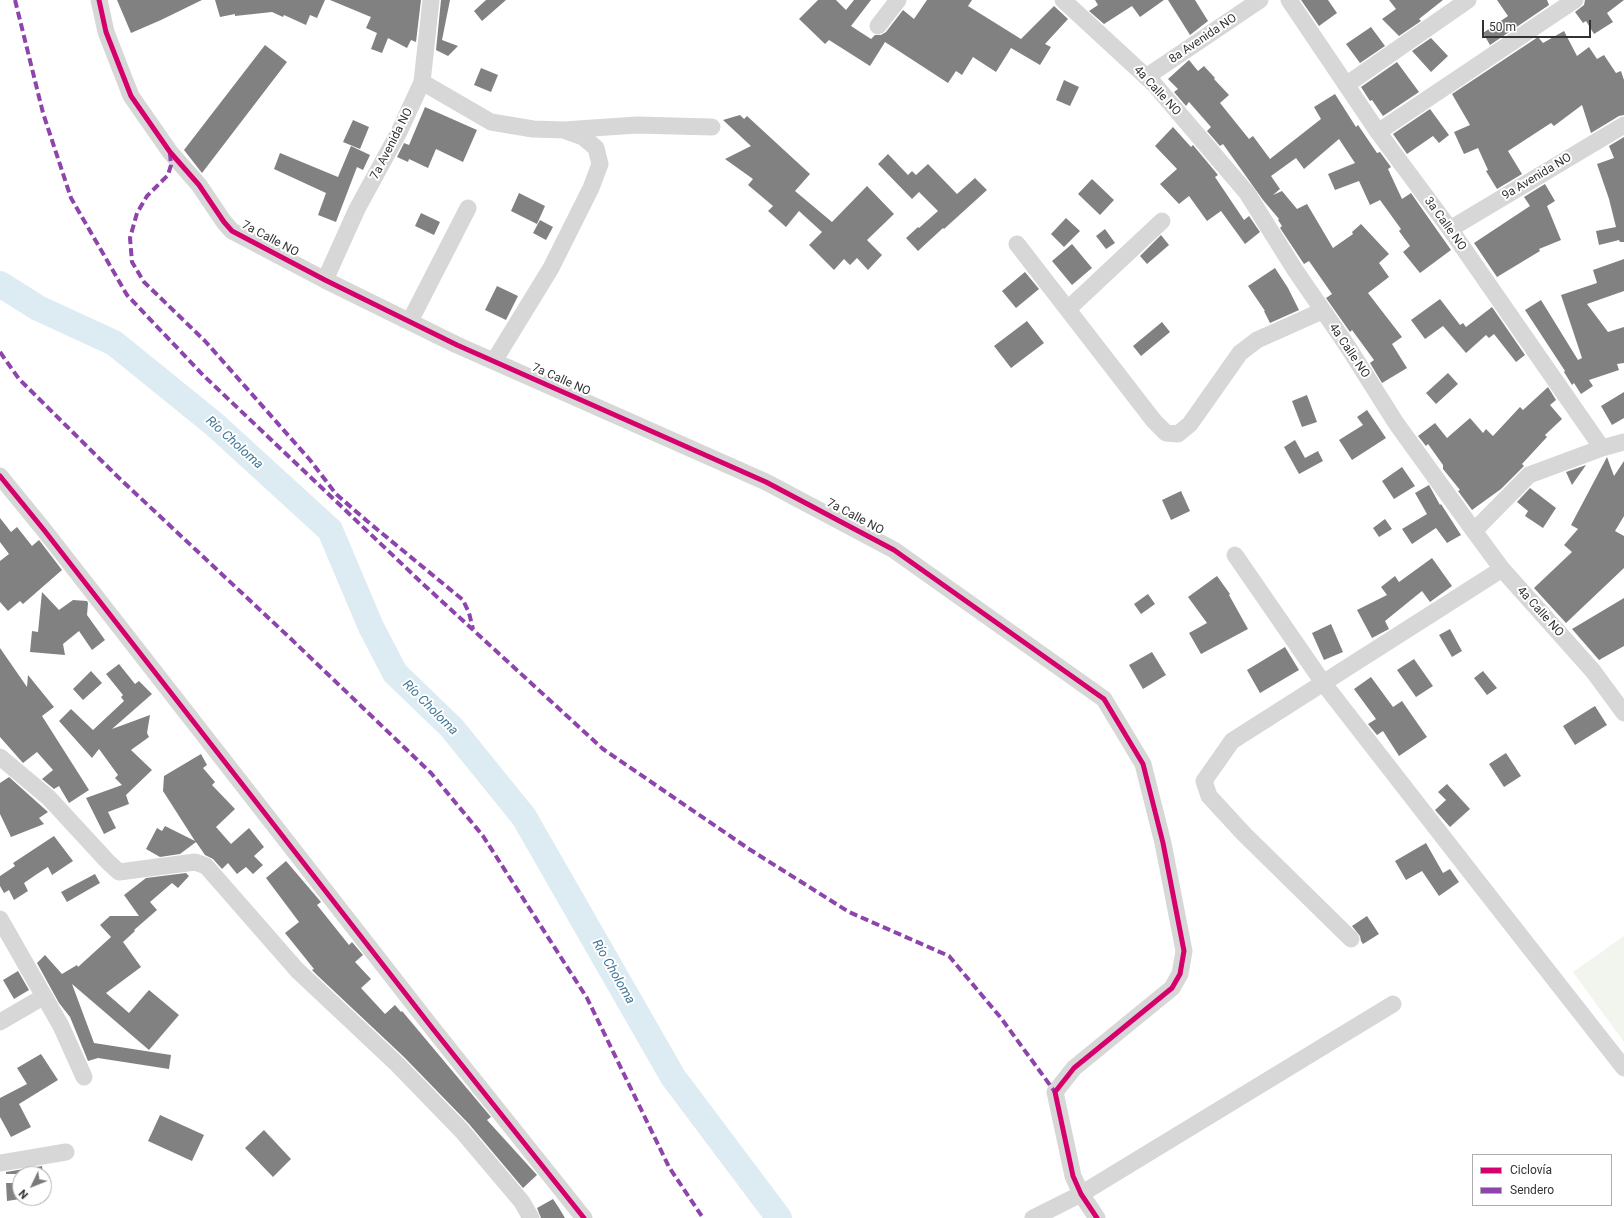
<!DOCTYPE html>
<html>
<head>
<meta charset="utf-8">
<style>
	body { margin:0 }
	#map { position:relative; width:1624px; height:1218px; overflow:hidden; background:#fff; font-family:Roboto,sans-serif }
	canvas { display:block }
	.legend { position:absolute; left:1472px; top:1154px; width:140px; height:52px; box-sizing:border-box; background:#fff; border:1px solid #adadad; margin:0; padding:5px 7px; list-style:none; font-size:12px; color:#333 }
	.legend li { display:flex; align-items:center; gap:8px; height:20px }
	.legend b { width:20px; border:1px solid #adadad }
	.north { position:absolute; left:12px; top:1166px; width:40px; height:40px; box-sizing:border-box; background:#fff; border:1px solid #adadad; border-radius:50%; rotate:227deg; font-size:11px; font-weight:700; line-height:16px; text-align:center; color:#333 }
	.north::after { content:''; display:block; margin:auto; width:14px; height:18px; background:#7a7a7a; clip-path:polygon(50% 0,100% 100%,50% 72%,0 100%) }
	.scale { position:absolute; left:1482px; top:20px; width:109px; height:18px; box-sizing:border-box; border:2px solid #333; border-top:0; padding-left:5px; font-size:12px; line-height:14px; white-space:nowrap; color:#333; -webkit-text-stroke:3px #fff; paint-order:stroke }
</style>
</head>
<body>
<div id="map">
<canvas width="1624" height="1218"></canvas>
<ul class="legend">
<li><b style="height:5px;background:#d6006c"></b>Ciclovía</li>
<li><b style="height:5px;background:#8e44ad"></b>Sendero</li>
</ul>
<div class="north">N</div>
<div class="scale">50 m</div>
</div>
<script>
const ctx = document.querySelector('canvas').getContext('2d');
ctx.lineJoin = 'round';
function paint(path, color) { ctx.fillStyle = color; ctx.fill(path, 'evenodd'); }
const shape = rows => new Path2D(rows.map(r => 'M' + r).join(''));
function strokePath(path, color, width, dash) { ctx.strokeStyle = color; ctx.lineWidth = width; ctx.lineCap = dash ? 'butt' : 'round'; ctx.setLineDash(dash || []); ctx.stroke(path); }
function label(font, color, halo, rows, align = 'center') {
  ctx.font = font + ' Roboto,sans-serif'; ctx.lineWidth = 4; ctx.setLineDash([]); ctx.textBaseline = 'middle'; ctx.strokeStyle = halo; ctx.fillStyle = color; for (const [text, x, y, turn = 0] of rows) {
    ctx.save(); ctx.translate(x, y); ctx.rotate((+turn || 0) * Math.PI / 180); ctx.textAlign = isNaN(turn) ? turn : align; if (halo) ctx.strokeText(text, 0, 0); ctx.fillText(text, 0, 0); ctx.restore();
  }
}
const green = shape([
	[1624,936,1624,1042,1573,972]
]);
const river = shape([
	[0,284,38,308,114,343,214,424,330,530,371,627,395,673,452,728,524,817,673,1077,779,1218]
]);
const building = shape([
	[117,0,202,0,161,20,131,33],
	[215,0,325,0,317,18,310,15,306,25,284,15,283,17,272,12,235,16,235,14,220,17],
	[330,0,421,0,416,42,411,40,407,48,388,38,382,53,371,49,377,33,366,28,371,17],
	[441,0,450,0,442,40,458,46,448,56,436,50],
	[486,0,506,0,482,21,474,11],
	[818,0,836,0,846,10,854,0,871,0,851,26,871,39,875,35,881,35,886,32,903,10,914,19,927,0,972,0,968,6,1021,39,1054,6,1068,19,1045,44,1051,47,1040,65,1011,48,996,72,973,57,962,75,956,71,948,83,885,42,870,66,829,40,825,44,799,19],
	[1095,0,1164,0,1140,17,1132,6,1104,24,1089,11,1098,5],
	[1168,0,1195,0,1208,21,1190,35],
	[1301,0,1328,0,1337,13,1319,26],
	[1389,0,1443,0,1419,19,1421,21,1399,36,1382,19,1396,9],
	[1497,0,1547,0,1549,5,1490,45,1483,33,1508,16],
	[1585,0,1624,0,1607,13,1613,22,1594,34,1586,21,1583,23,1575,12,1584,5],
	[1371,27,1385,46,1360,63,1346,44],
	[1564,31,1577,56,1589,47,1597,59,1604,55,1616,73,1621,71,1624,80,1624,115,1619,116,1591,133,1582,105,1554,126,1551,123,1508,151,1522,174,1497,189,1486,171,1488,170,1478,148,1464,154,1454,132,1470,125,1452,94,1538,37,1543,43],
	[1431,38,1448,56,1431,72,1412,51],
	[265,45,287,62,202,173,184,150],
	[1189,60,1198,71,1204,66,1215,78,1214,79,1229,95,1220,103,1249,139,1253,136,1270,159,1321,119,1314,107,1335,94,1356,127,1358,125,1377,153,1380,152,1391,167,1388,169,1402,199,1411,193,1420,206,1451,250,1420,273,1403,252,1410,246,1399,231,1401,229,1380,200,1370,205,1359,181,1335,190,1328,174,1355,163,1339,139,1304,169,1296,158,1271,176,1280,189,1273,195,1282,191,1297,209,1307,204,1333,248,1353,234,1352,232,1361,224,1389,254,1379,263,1389,277,1368,293,1402,337,1392,344,1407,368,1382,383,1370,363,1374,360,1352,330,1350,332,1326,298,1332,294,1309,261,1304,264,1280,228,1282,226,1278,220,1279,219,1263,200,1223,144,1220,146,1207,131,1211,127,1189,102,1186,106,1174,92,1178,89,1168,79],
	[1397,62,1419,92,1383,116,1372,100,1370,101,1361,87],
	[481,68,498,75,491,92,474,85],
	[1064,80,1079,87,1070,106,1056,100],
	[425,107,477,130,463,162,436,149,428,168,409,159,408,162,397,157,404,143,409,145],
	[1430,109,1449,135,1439,143,1433,136,1407,154,1393,134],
	[740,115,744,119,747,116,810,174,795,191,832,222,867,186,894,214,867,240,882,255,868,270,857,258,850,265,844,259,834,270,809,245,822,232,799,211,786,227,768,211,773,206,748,185,753,179,725,159,751,146,723,120],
	[353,120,369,127,360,149,343,142],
	[1173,127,1191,147,1193,145,1218,175,1215,177,1244,220,1249,216,1260,232,1245,244,1221,211,1207,221,1189,196,1179,204,1160,184,1177,169,1155,146],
	[1624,137,1624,242,1620,242,1619,240,1599,245,1596,231,1616,227,1609,199,1597,164,1614,158,1609,146],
	[351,146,370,155,363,170,357,167,336,222,318,215,326,193,274,169,280,153,338,177],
	[888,154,908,175,912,171,916,175,928,164,957,194,975,178,987,190,944,229,943,228,918,251,906,238,918,227,919,228,938,211,919,192,912,199,878,164],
	[1092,179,1114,200,1100,215,1078,194],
	[1545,184,1555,201,1547,206,1561,240,1539,249,1540,251,1497,277,1474,243,1530,206,1524,197],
	[519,193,545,206,537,224,511,211],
	[421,213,440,222,434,235,415,226],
	[1066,218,1080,231,1064,247,1051,234],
	[540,220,553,227,546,240,533,233],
	[1105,229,1115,243,1106,249,1096,236],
	[1161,235,1169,245,1147,264,1140,256],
	[1072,244,1092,268,1072,285,1052,261],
	[1624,259,1624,291,1587,304,1608,332,1624,327,1624,363,1617,364,1619,370,1589,380,1593,386,1581,394,1574,383,1572,385,1564,372,1565,371,1525,310,1541,300,1578,360,1582,358,1561,295,1597,283,1593,270],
	[1275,268,1288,288,1299,310,1270,323,1264,311,1265,311,1248,286],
	[1025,272,1039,289,1016,308,1002,291],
	[497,286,518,296,506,320,485,310],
	[1440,299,1460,325,1463,323,1466,327,1492,307,1525,355,1516,362,1494,334,1489,338,1486,335,1466,353,1443,326,1425,339,1411,320],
	[1027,321,1044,343,1011,368,994,346],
	[1162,322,1170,332,1141,356,1133,346],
	[1448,373,1458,384,1436,404,1426,393],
	[1548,387,1556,400,1550,405,1562,419,1545,435,1547,437,1522,464,1524,466,1501,489,1472,510,1458,491,1460,490,1443,469,1443,465,1428,444,1426,446,1418,436,1435,423,1447,438,1470,418,1483,433,1486,429,1493,436,1520,407,1523,410],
	[1624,392,1624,418,1612,425,1601,406],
	[1307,395,1317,422,1302,427,1292,401],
	[1367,410,1386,438,1352,460,1339,440,1363,425,1357,417],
	[1295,440,1305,458,1318,451,1323,461,1299,474,1284,447],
	[1607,457,1614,476,1624,461,1624,516,1615,531,1624,536,1624,568,1566,623,1534,588,1572,552,1564,545,1578,529,1571,525],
	[1586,465,1572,485,1566,472],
	[1402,467,1415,486,1394,499,1382,481],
	[1429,485,1440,505,1441,504,1461,535,1447,543,1436,528,1412,544,1402,529,1427,514,1415,493],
	[1530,488,1556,508,1543,528,1525,516,1528,511,1517,502],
	[1181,491,1190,511,1171,520,1162,500],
	[0,518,11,532,17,527,32,546,39,540,62,570,23,604,20,601,8,611,0,602,0,561,9,554,0,542],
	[1385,519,1392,529,1379,537,1373,528],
	[1432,558,1452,586,1430,602,1422,591,1385,621,1389,629,1372,638,1357,610,1387,595,1381,587,1395,576,1399,582],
	[1217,576,1230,594,1229,595,1248,629,1201,654,1189,633,1207,623,1188,597],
	[42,592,59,610,73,600,87,601,88,603,87,615,105,640,92,650,79,631,63,644,65,655,30,652,32,631,38,632],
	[1148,594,1155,604,1141,614,1134,604],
	[1624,598,1624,646,1599,660,1572,629],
	[1331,624,1343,652,1324,660,1312,633],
	[1450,629,1462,651,1452,657,1439,635],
	[1285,647,1299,670,1260,693,1247,670],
	[0,648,27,687,28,675,54,707,42,716,89,790,69,803,59,786,54,789,42,779,53,770,37,752,23,763,0,737],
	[1152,652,1166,675,1143,689,1129,665],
	[1414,659,1433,686,1416,697,1397,670],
	[119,664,135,684,139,681,152,694,112,729,150,715,147,733,149,737,131,750,152,770,126,795,129,804,108,812,116,828,104,834,86,798,122,785,115,778,118,775,99,749,92,758,59,721,71,709,93,730,124,701,121,697,123,695,106,674],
	[91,671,102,683,83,700,73,689],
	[1483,671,1497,688,1487,695,1474,678],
	[1371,677,1393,707,1402,701,1427,737,1399,756,1383,731,1377,735,1368,724,1376,719,1354,689],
	[1595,706,1607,725,1575,745,1563,726],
	[1506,753,1521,776,1504,787,1489,764],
	[201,754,207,765,203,768,215,782,212,785,235,809,216,827,231,844,249,828,264,847,254,856,263,865,253,874,246,867,237,874,228,863,222,869,213,859,205,855,196,842,180,854,160,857,146,849,157,828,162,831,165,826,195,841,163,791,164,776],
	[9,777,48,812,39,818,44,824,11,837,0,814,0,783],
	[1447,784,1470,809,1450,827,1435,810,1446,800,1438,792],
	[54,836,73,861,52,875,48,867,37,874,24,883,28,891,14,900,9,890,4,893,0,886,0,876,15,866,13,863],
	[1426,843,1443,873,1450,869,1459,882,1439,896,1422,871,1406,880,1395,861],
	[286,861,321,902,317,905,349,945,352,942,363,955,355,962,371,979,361,988,385,1014,395,1005,401,1012,402,1011,491,1117,487,1120,537,1175,523,1188,469,1124,404,1057,318,976,312,970,314,969,285,933,299,922,266,878],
	[186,873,189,876,178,888,172,883,150,902,157,910,134,930,135,931,123,942,141,967,106,993,129,1013,149,990,179,1015,149,1050,72,984,94,1043,171,1055,169,1069,98,1058,88,1061,70,1017,59,1003,37,963,45,955,62,974,77,965,78,967,111,937,100,925,110,916,139,916,124,895,146,878],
	[95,874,100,883,67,902,61,892],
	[1367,916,1379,934,1363,944,1361,941,1360,936,1352,926],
	[18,971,29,990,14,999,3,980],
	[41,1054,58,1080,19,1104,31,1127,11,1137,0,1117,0,1098,27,1084,17,1068],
	[160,1115,204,1135,192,1161,148,1141],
	[264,1130,291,1159,273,1177,245,1148],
	[42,1166,43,1174,6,1174,6,1172],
	[6,1183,20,1183,20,1199,7,1201],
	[553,1199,559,1208,565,1218,541,1218,537,1208]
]);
const minor = shape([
	[99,0,106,32,131,96,170,152,199,185,224,222,232,231,325,280,457,345,766,482,894,550,1104,699,1143,764,1163,843,1184,951,1180,974,1172,988,1074,1068,1055,1092,1073,1176,1081,1194,1097,1218],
	[1063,0,1154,84,1247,193,1295,270,1348,347,1396,423,1474,531,1502,569,1593,671,1624,713],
	[1289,0,1378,132,1450,229,1602,448],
	[878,26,898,0],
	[1146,77,1260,0],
	[422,82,491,122,533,129,564,130,637,125,712,127],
	[1346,85,1468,0],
	[1378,132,1575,0],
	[1450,229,1624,125],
	[1017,244,1154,421,1166,433,1178,434,1190,424,1240,353,1257,340,1322,311],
	[325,280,357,209,399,132,422,82,431,0],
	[1068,309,1162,221],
	[410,321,468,208],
	[494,361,551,268,591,188,600,164,596,148,583,137,566,131],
	[0,476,44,530,433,1029,584,1218],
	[1474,531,1529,475,1602,448,1624,442],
	[1235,555,1324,684,1475,878,1624,1068],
	[0,757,49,798,108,862,119,872,195,862,206,866,297,970,397,1064,462,1131,522,1202,531,1218],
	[0,919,61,1026,84,1077],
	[1351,939,1244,834,1209,796,1204,781,1232,741,1502,569],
	[0,1022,43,997],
	[0,1163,66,1152],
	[1033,1218,1081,1194,1393,1004]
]);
const quiet = shape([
	[15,0,43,113,71,198,127,295,203,375,423,584,603,749,749,849,849,912,949,956,1001,1018,1055,1092],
	[170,153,171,165,168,175,147,196,137,213,130,238,132,262,144,282,205,341,310,460,336,494,367,521,463,600,469,613,473,629],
	[0,352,19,379,118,477,290,638,431,773,483,836,587,998,669,1167,703,1218]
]);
const cycleway = shape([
	[99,0,106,32,131,96,170,152,199,185,224,222,232,231,325,280,457,345,766,482,894,550,1104,699,1143,764,1163,843,1184,951,1180,974,1172,988,1074,1068,1055,1092,1073,1176,1081,1194,1097,1218],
	[0,476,44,530,433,1029,584,1218]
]);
const streetNames = [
	["8a Avenida NO",1203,39,-34],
	["4a Calle NO",1157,91,47],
	["7a Avenida NO",392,144,-63],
	["9a Avenida NO",1537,177,-31],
	["3a Calle NO",1445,224,54],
	["7a Calle NO",270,239,28],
	["4a Calle NO",1349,351,56],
	["7a Calle NO",561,380,24],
	["7a Calle NO",855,517,28],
	["4a Calle NO",1540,612,48]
];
const waterNames = [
	["Río Choloma",234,443,42],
	["Río Choloma",430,708,45],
	["Río Choloma",613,972,60]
];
paint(green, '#f1f5ed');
strokePath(river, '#ddebf3', 26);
paint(building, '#818181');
strokePath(minor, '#d7d7d7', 17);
strokePath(quiet, '#8e44ad', 4, [8, 4]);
strokePath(cycleway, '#d6006c', 5);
label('12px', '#333', '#fff', streetNames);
label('italic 13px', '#3f7597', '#fff', waterNames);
</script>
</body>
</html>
